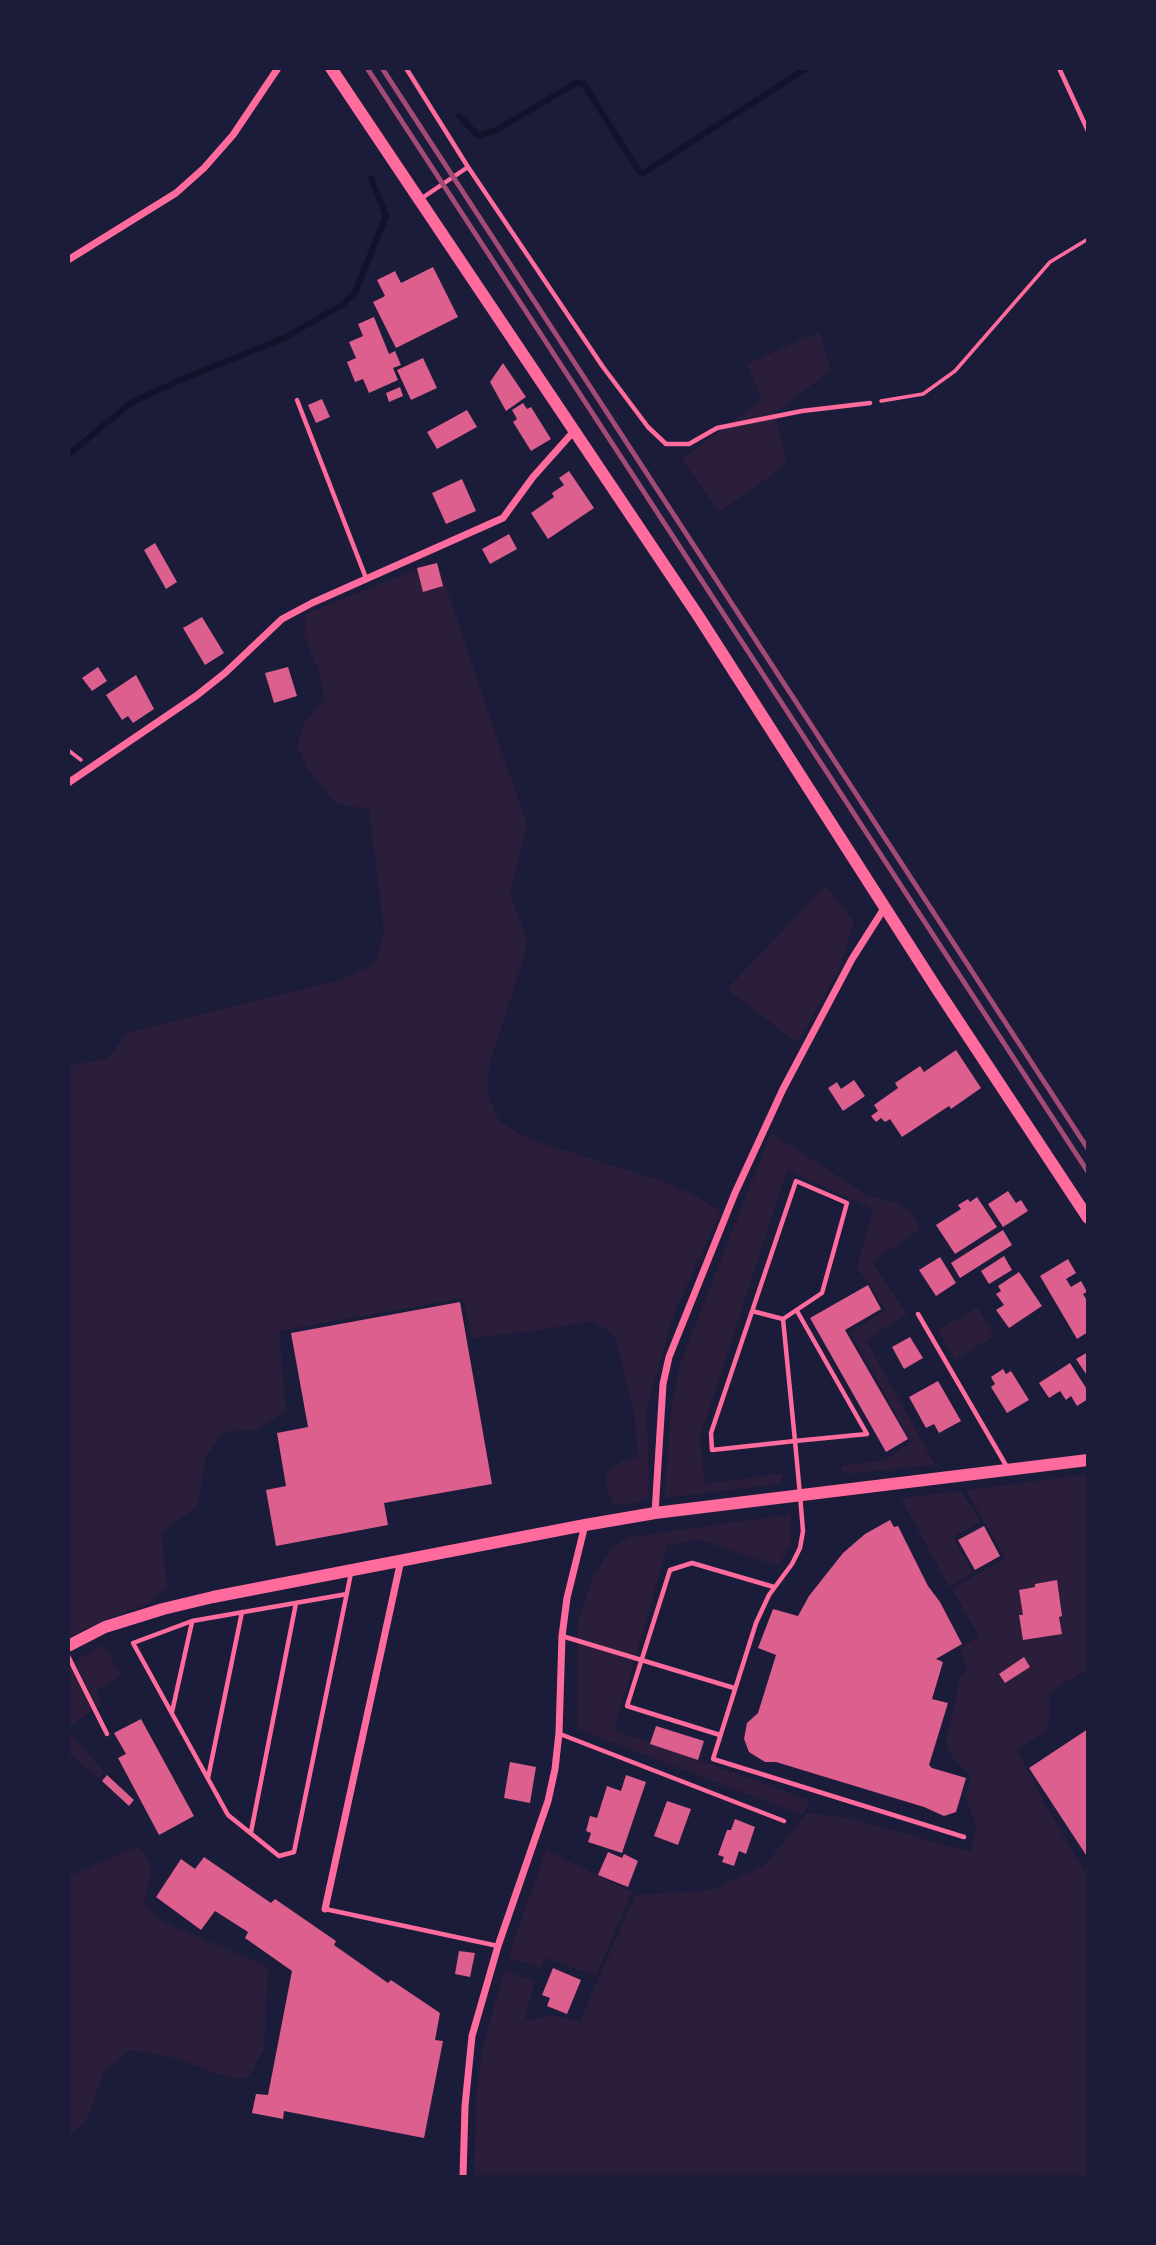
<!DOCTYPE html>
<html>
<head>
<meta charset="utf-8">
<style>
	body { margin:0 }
	#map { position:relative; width:1156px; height:2245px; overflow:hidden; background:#1b1b3a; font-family:"Asap Condensed",sans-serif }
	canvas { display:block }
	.frame { position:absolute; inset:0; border:70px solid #1b1b3a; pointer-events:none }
</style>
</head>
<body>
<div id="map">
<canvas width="1156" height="2245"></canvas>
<div class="frame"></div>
</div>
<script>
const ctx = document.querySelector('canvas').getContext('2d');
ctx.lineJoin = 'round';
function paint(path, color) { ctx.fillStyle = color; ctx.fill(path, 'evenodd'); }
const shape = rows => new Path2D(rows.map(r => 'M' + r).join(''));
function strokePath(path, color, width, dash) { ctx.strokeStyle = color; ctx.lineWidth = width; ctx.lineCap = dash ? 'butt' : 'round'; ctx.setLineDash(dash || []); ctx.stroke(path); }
const green = shape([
	[819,332,831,370,775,413,787,464,719,512,682,459,762,400,747,364],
	[437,561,527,825,510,895,527,938,524,958,489,1065,488,1096,499,1121,529,1139,665,1182,695,1196,721,1211,673,1316,647,1408,649,1497,630,1504,613,1504,607,1490,607,1472,621,1462,638,1457,635,1418,615,1336,594,1321,527,1332,472,1338,463,1298,279,1331,286,1411,255,1430,223,1432,205,1459,198,1505,162,1533,167,1588,146,1605,104,1620,68,1637,68,1066,108,1058,128,1032,336,981,375,964,384,931,369,810,336,803,308,770,297,745,305,722,324,699,320,673,304,636,306,614],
	[826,885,854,922,839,970,797,1043,727,989],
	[771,1133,865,1194,898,1204,911,1212,921,1229,872,1261,907,1314,866,1340,935,1465,844,1474,840,1466,886,1460,911,1442,850,1332,886,1310,857,1267,873,1209,787,1170,700,1437,705,1484,783,1473,780,1484,664,1498,672,1404,681,1361],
	[977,1307,994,1336,955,1360,938,1330],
	[1088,1474,1088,1669,1049,1692,1050,1717,1045,1733,1017,1749,1046,1806,1088,1877,1088,2177,474,2177,476,2099,483,2047,504,1971,535,1981,524,2022,550,2015,580,2021,635,1895,712,1890,766,1864,807,1813,850,1818,970,1852,977,1828,965,1797,971,1776,953,1759,946,1742,960,1678,967,1668,960,1648,979,1636,952,1589,1005,1558,966,1490],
	[961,1491,980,1522,953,1537,973,1573,949,1587,901,1498],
	[791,1514,791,1545,777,1566,700,1540,668,1545,614,1730,810,1800,802,1815,577,1729,578,1622,593,1577,613,1546,630,1537],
	[103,1645,122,1676,96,1690,101,1705,68,1728,68,1664],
	[68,1730,105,1773,98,1778,68,1753],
	[139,1846,152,1867,144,1904,162,1921,268,1967,264,2049,248,2078,230,2078,168,2056,128,2050,103,2074,87,2120,68,2136,68,1876],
	[546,1850,632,1892,596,1976,545,1958,541,1968,508,1957]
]);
const stream = shape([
	[459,116,478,136,498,129,576,83,583,83,639,171,643,173,807,68],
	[68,455,132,402,185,378,284,338,342,305,355,292,386,216,371,178]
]);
const building = shape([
	[433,267,458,317,396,348,373,302,385,296,377,280,395,271,401,283],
	[374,317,389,354,395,351,401,365,393,368,398,380,369,393,363,379,355,382,347,362,356,358,349,342,363,336,358,324],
	[423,358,437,388,411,400,397,370],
	[503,363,526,397,506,411,490,382],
	[400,387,403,396,389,402,386,393],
	[322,399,330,417,316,423,308,405],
	[523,403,527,409,531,407,551,439,531,451,513,422,517,419,512,410],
	[467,410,477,427,437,449,427,432],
	[569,471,594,508,548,539,531,513,554,497,552,493,564,485,559,478],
	[462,479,476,511,446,524,432,493],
	[509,534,517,549,490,564,482,549],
	[155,543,177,582,166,589,144,550],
	[437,563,443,586,423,592,417,568],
	[202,617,224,653,205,665,183,628],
	[98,667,107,681,92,691,82,678],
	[288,667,297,696,274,703,265,673],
	[136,675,154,709,133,723,128,716,122,720,106,695],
	[956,1050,981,1088,951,1109,949,1106,902,1137,890,1119,885,1122,881,1118,876,1122,871,1116,878,1111,874,1105,898,1088,895,1083,920,1066,924,1072],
	[854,1080,865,1096,843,1111,828,1088,837,1082,841,1089],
	[1008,1191,1016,1203,1021,1200,1028,1211,1003,1227,988,1204],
	[977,1197,997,1227,955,1254,936,1225,961,1209,958,1205,968,1199,970,1202],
	[1003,1230,1012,1245,960,1278,951,1263],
	[1004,1256,1012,1270,989,1284,981,1271],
	[940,1257,956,1283,936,1296,919,1270],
	[1068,1259,1076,1273,1066,1279,1071,1287,1081,1281,1087,1292,1083,1294,1088,1302,1088,1332,1077,1339,1040,1276],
	[1019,1272,1042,1306,1009,1328,996,1310,1004,1305,996,1294,1001,1291,998,1286],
	[868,1285,881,1309,845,1330,908,1439,886,1452,810,1318],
	[460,1302,492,1484,384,1503,388,1525,276,1546,266,1490,286,1486,277,1433,308,1427,291,1333],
	[910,1337,923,1358,904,1369,892,1347],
	[1088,1352,1088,1377,1076,1359],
	[1070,1363,1088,1391,1088,1399,1077,1406,1071,1396,1066,1400,1060,1391,1049,1398,1039,1383],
	[1003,1369,1006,1374,1011,1371,1029,1400,1007,1413,991,1387,995,1384,991,1377],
	[938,1381,961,1421,939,1433,934,1424,926,1428,909,1397],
	[890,1520,894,1527,898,1526,928,1586,940,1602,962,1644,936,1659,943,1662,932,1699,948,1703,929,1765,932,1768,966,1778,956,1812,944,1816,924,1807,776,1762,765,1762,749,1752,744,1739,747,1723,758,1713,776,1655,758,1648,773,1609,798,1616,809,1596,843,1553,865,1534],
	[984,1526,1000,1556,975,1570,958,1540],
	[1057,1580,1062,1616,1059,1617,1062,1634,1023,1640,1019,1615,1023,1615,1019,1590,1035,1587,1035,1584],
	[1024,1657,1030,1667,1005,1683,999,1674],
	[141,1719,194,1816,159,1835,118,1758,126,1754,114,1733],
	[656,1726,704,1741,698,1760,650,1744],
	[1088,1729,1088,1858,1029,1768],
	[510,1762,536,1767,530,1803,504,1798],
	[107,1775,134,1800,129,1806,102,1781],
	[626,1775,646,1782,622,1853,588,1842,591,1833,586,1831,590,1816,597,1818,607,1786,621,1791],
	[667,1801,691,1809,678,1845,654,1836],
	[735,1819,755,1827,746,1854,739,1851,734,1866,722,1862,724,1857,718,1855,727,1830,731,1830],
	[608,1852,622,1858,624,1854,638,1861,628,1887,598,1875],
	[204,1857,271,1903,275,1899,336,1941,334,1945,388,1983,391,1980,440,2013,435,2040,443,2041,424,2138,284,2111,283,2119,252,2113,256,2094,268,2095,292,1971,245,1938,248,1932,215,1911,201,1930,156,1897,181,1859,195,1869],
	[459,1951,475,1953,470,1977,455,1974],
	[553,1968,581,1980,567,2014,547,2006,550,1998,542,1995]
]);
const path = shape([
	[881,401,923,394,955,371,1050,262,1088,239],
	[68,750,81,760]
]);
const service = shape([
	[406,68,468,167,603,367,648,427,666,444,689,444,717,428,802,411,870,403],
	[1059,68,1088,131],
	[422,198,468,167],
	[297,400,366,578],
	[752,1311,783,1319],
	[797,1311,867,1434,795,1441,712,1450,711,1433,796,1181,847,1203,822,1293,783,1319,795,1441,800,1495,803,1531,800,1548,792,1564,769,1595,756,1623,713,1759,964,1837],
	[918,1314,1007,1467],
	[347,1594,192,1621,133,1643,228,1815,279,1856,294,1852,351,1573],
	[562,1636,734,1688],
	[68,1656,107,1734],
	[172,1712,192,1622],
	[560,1734,784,1821],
	[720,1735,627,1706,670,1570,692,1563,774,1587],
	[208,1778,242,1612],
	[251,1832,296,1603],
	[325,1909,498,1946]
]);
const minor = shape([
	[68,260,176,193,204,168,233,135,278,68],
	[68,783,196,696,225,673,282,619,312,603,503,518,533,477,574,431],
	[655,1513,663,1384,669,1357,735,1193,783,1089,852,959,885,907],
	[325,1909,401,1560],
	[463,2177,465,2106,472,2036,498,1946,548,1801,555,1769,559,1733,562,1636,567,1598,585,1525]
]);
const tertiary = shape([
	[68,1646,105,1627,163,1609,213,1597,585,1525,655,1513,1088,1460]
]);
const secondary = shape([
	[331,68,699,617,937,989,1088,1218]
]);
const rail = shape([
	[367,68,1088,1172],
	[382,68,1088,1149]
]);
paint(green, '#2a1e3b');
strokePath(stream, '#12122b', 6);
paint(building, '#dd5f8e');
strokePath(path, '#ff6b9d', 3.5);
strokePath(service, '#ff6b9d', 4.5);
strokePath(minor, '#ff6b9d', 7);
strokePath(tertiary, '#ff6b9d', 12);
strokePath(secondary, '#ff6b9d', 12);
strokePath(rail, '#a44b75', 5);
</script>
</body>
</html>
